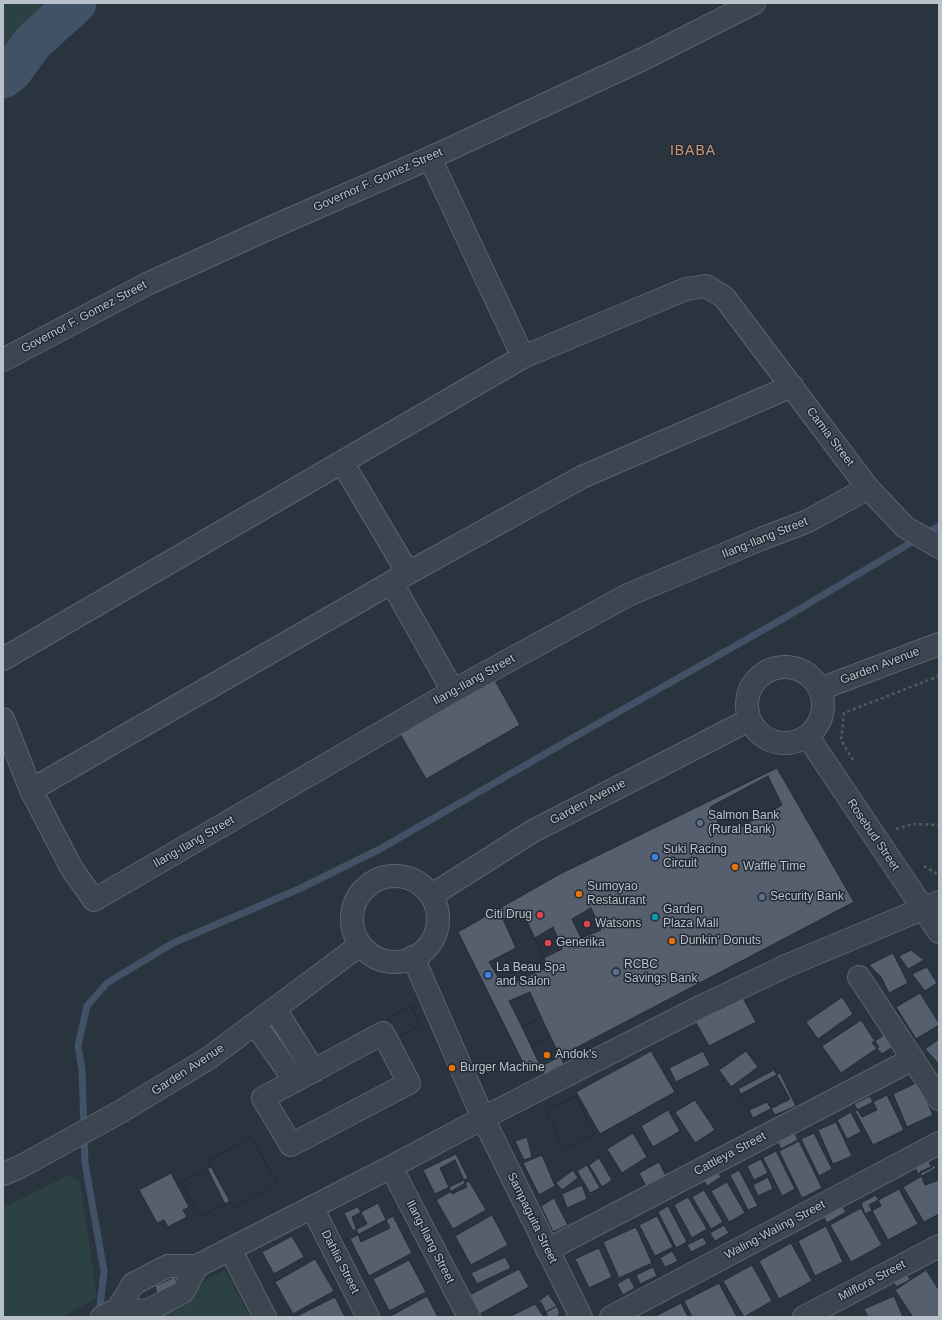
<!DOCTYPE html>
<html>
<head>
<meta charset="utf-8">
<style>
	body { margin:0 }
	#map { position:relative; width:942px; height:1320px; overflow:hidden; background:#2a343f; font-family:Helvetica,sans-serif }
	canvas { display:block }
	.frame { position:absolute; inset:0; border:4px solid #bac1ca; pointer-events:none }
</style>
</head>
<body>
<div id="map">
<canvas width="942" height="1320"></canvas>
<div class="frame"></div>
</div>
<script>
const ctx = document.querySelector('canvas').getContext('2d');
ctx.lineJoin = 'round';
function paint(path, color) { ctx.fillStyle = color; ctx.fill(path, 'evenodd'); }
const shape = rows => new Path2D(rows.map(r => 'M' + r).join(''));
function strokePath(path, color, width, dash) { ctx.strokeStyle = color; ctx.lineWidth = width; ctx.lineCap = dash ? 'butt' : 'round'; ctx.setLineDash(dash || []); ctx.stroke(path); }
function label(font, color, halo, rows, align = 'center') {
  ctx.font = font + ' Helvetica,sans-serif'; ctx.lineWidth = 3; ctx.setLineDash([]); ctx.textBaseline = 'middle'; ctx.strokeStyle = halo; ctx.fillStyle = color; for (const [text, x, y, turn = 0] of rows) {
    ctx.save(); ctx.translate(x, y); ctx.rotate((+turn || 0) * Math.PI / 180); ctx.textAlign = isNaN(turn) ? turn : align; if (halo) ctx.strokeText(text, 0, 0); ctx.fillText(text, 0, 0); ctx.restore();
  }
}
const green = shape([
	[3,3,58,3,30,22,3,54],
	[69,1175,80,1181,97,1298,62,1317,3,1317,3,1208],
	[225,1270,250,1317,161,1317,184,1304,205,1280]
]);
const stream = shape([
	[99,1315,104,1271,85,1163,82,1069,78,1046,87,1006,107,983,173,943,299,889,380,849,576,736,786,617,939,526]
]);
const river = shape([
	[3,78,12,71,33,42,76,3]
]);
const building = shape([
	[493,677,520,725,426,779,399,732,493,677],
	[777,768,854,902,528,1073,458,932,558,875,777,768],
	[768,776,782,805,725,835,710,807,768,776],
	[591,908,601,930,581,938,572,919,591,908],
	[522,910,548,967,504,987,489,962,516,948,503,919,522,910],
	[553,927,562,949,544,958,535,938,553,927],
	[911,950,924,960,908,969,899,956,911,950],
	[893,953,908,983,889,993,881,977,869,965,893,953],
	[927,967,937,983,925,991,912,974,927,967],
	[530,992,541,1017,522,1027,509,1001,530,992],
	[920,993,939,1023,939,1025,916,1039,896,1007,920,993],
	[742,996,756,1022,709,1046,695,1021,742,996],
	[842,997,853,1014,818,1039,806,1022,842,997],
	[411,1006,420,1025,398,1037,388,1018,411,1006],
	[411,1006,420,1025,398,1037,388,1018,411,1006],
	[541,1017,550,1036,531,1046,522,1027,541,1017],
	[861,1020,879,1047,841,1073,822,1046,861,1020],
	[884,1035,894,1046,882,1054,872,1043,884,1035],
	[550,1036,564,1064,544,1074,531,1046,550,1036],
	[939,1039,939,1064,925,1049,939,1039],
	[651,1051,675,1092,600,1134,576,1092,651,1051],
	[703,1051,710,1065,676,1082,669,1068,703,1051],
	[746,1051,758,1067,731,1087,719,1070,746,1051],
	[774,1070,790,1099,753,1118,738,1089,774,1070],
	[780,1073,796,1106,775,1115,767,1102,749,1110,741,1094,780,1073],
	[918,1082,933,1115,907,1127,893,1094,918,1082],
	[887,1095,904,1130,873,1145,855,1111,887,1095],
	[576,1096,594,1134,564,1149,546,1110,576,1096],
	[576,1096,594,1134,564,1149,546,1110,576,1096],
	[870,1096,877,1110,862,1117,854,1104,870,1096],
	[695,1100,715,1130,695,1143,675,1112,695,1100],
	[668,1110,680,1131,653,1147,641,1126,668,1110],
	[851,1112,861,1132,847,1139,837,1120,851,1112],
	[836,1122,852,1156,833,1164,818,1130,836,1122],
	[794,1132,798,1140,781,1149,777,1141,794,1132],
	[633,1133,647,1157,622,1173,607,1149,633,1133],
	[814,1133,832,1169,819,1176,801,1139,814,1133],
	[251,1137,277,1183,233,1207,208,1161,251,1137],
	[251,1137,277,1183,233,1207,230,1201,200,1217,181,1182,211,1167,208,1161,251,1137],
	[527,1137,532,1157,524,1160,515,1141,527,1137],
	[799,1141,822,1188,802,1198,779,1151,799,1141],
	[776,1151,795,1189,782,1196,763,1158,776,1151],
	[456,1154,468,1178,435,1194,423,1170,456,1154],
	[542,1155,555,1186,539,1195,523,1163,542,1155],
	[926,1156,932,1168,918,1174,913,1163,926,1156],
	[599,1158,612,1180,602,1187,589,1165,599,1158],
	[761,1159,768,1173,754,1180,747,1166,761,1159],
	[455,1160,467,1187,452,1194,440,1168,455,1160],
	[659,1162,669,1182,649,1192,639,1173,659,1162],
	[587,1165,600,1188,590,1193,577,1171,587,1165],
	[935,1165,939,1180,925,1185,920,1172,935,1165],
	[715,1167,721,1177,707,1186,700,1175,715,1167],
	[207,1168,225,1204,200,1217,181,1182,207,1168],
	[936,1168,939,1174,939,1214,924,1222,903,1187,936,1168],
	[573,1170,578,1178,562,1190,556,1183,573,1170],
	[739,1170,758,1206,748,1210,730,1175,739,1170],
	[171,1173,189,1207,183,1210,187,1217,168,1227,164,1220,157,1223,139,1190,171,1173],
	[768,1177,773,1189,758,1196,753,1185,768,1177],
	[469,1181,486,1210,453,1229,436,1200,469,1181],
	[727,1182,745,1213,729,1222,711,1191,727,1182],
	[582,1185,587,1199,567,1208,562,1194,582,1185],
	[899,1189,918,1224,888,1240,869,1205,899,1189],
	[704,1190,723,1222,711,1229,692,1197,704,1190],
	[876,1195,881,1206,865,1214,861,1203,876,1195],
	[688,1197,707,1229,692,1238,674,1205,688,1197],
	[554,1198,568,1225,553,1232,541,1206,554,1198],
	[839,1201,846,1212,827,1223,821,1212,839,1201],
	[378,1203,390,1228,361,1242,352,1217,378,1203],
	[668,1206,687,1242,676,1248,658,1212,668,1206],
	[358,1207,367,1224,353,1231,344,1213,358,1207],
	[861,1208,882,1245,851,1262,830,1225,861,1208],
	[492,1215,508,1245,471,1265,455,1236,492,1215],
	[393,1216,412,1253,369,1276,350,1239,393,1216],
	[657,1216,673,1247,655,1256,639,1225,657,1216],
	[724,1225,729,1233,715,1241,710,1233,724,1225],
	[826,1226,843,1262,815,1276,798,1241,826,1226],
	[636,1227,652,1263,619,1278,603,1242,636,1227],
	[292,1236,304,1257,274,1274,262,1252,292,1236],
	[703,1237,707,1244,691,1252,687,1245,703,1237],
	[791,1243,812,1281,779,1299,759,1261,791,1243],
	[599,1248,612,1277,589,1288,575,1259,599,1248],
	[672,1251,678,1261,665,1267,660,1258,672,1251],
	[505,1257,511,1268,477,1284,471,1273,505,1257],
	[315,1259,334,1291,293,1314,275,1282,315,1259],
	[409,1260,426,1292,389,1311,373,1279,409,1260],
	[752,1265,772,1301,744,1317,723,1281,752,1265],
	[653,1267,657,1276,640,1284,636,1275,653,1267],
	[519,1269,529,1287,476,1316,466,1297,519,1269],
	[926,1270,939,1290,939,1317,913,1317,895,1290,926,1270],
	[906,1271,910,1280,896,1287,892,1279,906,1271],
	[175,1277,177,1283,171,1286,171,1290,157,1294,155,1286,175,1277],
	[629,1277,635,1288,623,1295,617,1284,629,1277],
	[719,1283,737,1317,692,1317,684,1301,719,1283],
	[548,1294,557,1306,542,1314,535,1304,548,1294],
	[427,1296,438,1317,389,1317,427,1296],
	[894,1296,903,1317,868,1317,864,1309,894,1296],
	[335,1297,345,1317,295,1317,335,1297],
	[541,1302,548,1317,509,1317,535,1304,541,1302],
	[681,1303,688,1317,654,1317,681,1303],
	[557,1306,560,1314,558,1315,558,1317,543,1317,542,1314,557,1306]
]);
const path = shape([
	[853,760,841,740,844,713,939,676],
	[896,829,913,824,939,825],
	[924,866,939,875]
]);
const minor = shape([
	[430,158,523,357],
	[3,360,147,284,270,228,430,158,643,59,754,3],
	[342,462,408,573],
	[392,583,453,691],
	[3,659,523,357,686,289,706,286,724,297,868,488,905,527,939,547],
	'747 705a38 38 0 1 1 76 0a38 38 0 1 1-76 0Z',
	[820,689,939,644],
	[3,719,31,790,72,869,94,900,453,691,628,595,761,539,808,521,868,488],
	[808,737,939,932],
	[31,790,408,573,582,477,792,386],
	'352 919a43 43 0 1 1 86 0a43 43 0 1 1-86 0Z',
	[432,895,533,831,749,720],
	[413,957,483,1118,581,1317],
	[859,977,939,1099],
	[275,1009,314,1071],
	[255,1024,295,1081],
	[383,1033,409,1083,291,1145,263,1098,383,1033],
	[391,1167,469,1317],
	[3,1174,18,1168,120,1112,209,1058,360,945],
	[312,1207,368,1317],
	[230,1249,265,1317],
	[547,1250,913,1059],
	[118,1309,133,1284,168,1266,197,1266,391,1167,483,1118,700,1007,786,966,939,902],
	[102,1317,118,1309,147,1311,183,1292,197,1266],
	[611,1317,939,1143],
	[804,1317,939,1246]
]);
const markers = [
	[700,823,4,"#5c6f8a"],
	[655,857,4,"#3f7fe0"],
	[735,867,4,"#e8710a"],
	[579,894,4,"#e8710a"],
	[762,897,4,"#5c6f8a"],
	[540,915,4,"#e0444e"],
	[655,917,4,"#0f9aa8"],
	[587,924,4,"#e0444e"],
	[672,941,4,"#e8710a"],
	[548,943,4,"#e0444e"],
	[616,972,4,"#5c6f8a"],
	[488,975,4,"#3f7fe0"],
	[547,1055,4,"#e8710a"],
	[452,1068,4,"#e8710a"]
];
const streetNames = [
	["Governor F. Gomez Street",378,180,-24],
	["Governor F. Gomez Street",84,317,-28],
	["Camia Street",830,437,53],
	["Ilang-Ilang Street",765,538,-22],
	["Garden Avenue",880,666,-21],
	["Ilang-Ilang Street",474,680,-29],
	["Garden Avenue",588,802,-28],
	["Rosebud Street",873,835,56],
	["Ilang-Ilang Street",194,842,-30],
	["Garden Avenue",188,1070,-33],
	["Cattleya Street",730,1154,-28],
	["Sampaguita Street",532,1218,64],
	["Waling-Waling Street",775,1230,-28],
	["Ilang-Ilang Street",430,1242,63],
	["Dahlia Street",340,1262,63],
	["Milflora Street",872,1281,-28]
];
const poiNames = [
	["Salmon Bank",708,816],
	["(Rural Bank)",708,830],
	["Suki Racing",663,850],
	["Circuit",663,864],
	["Waffle Time",743,867],
	["Sumoyao",587,887],
	["Restaurant",587,901],
	["Security Bank",770,897],
	["Garden",663,910],
	["Plaza Mall",663,924],
	["Citi Drug",532,915,"right"],
	["Watsons",595,924],
	["Dunkin' Donuts",680,941],
	["Generika",556,943],
	["RCBC",624,965],
	["Savings Bank",624,979],
	["La Beau Spa",496,968],
	["and Salon",496,982],
	["Andok's",555,1055],
	["Burger Machine",460,1068]
];
const quarterNames = [
	["IBABA",693,151]
];
paint(green, '#2c4141');
strokePath(stream, '#415266', 7);
strokePath(river, '#415266', 41);
paint(building, '#555f6d');
strokePath(building, '#242c37', 1);
strokePath(minor, '#5b636d', 24);
strokePath(path, '#4c5d5f', 2.5, [3, 3]);
strokePath(minor, '#3d4550', 22);
for (const [x, y, r, color] of markers) { const dot = new Path2D(); dot.arc(x, y, r, 0, 2 * Math.PI); ctx.fillStyle = color; ctx.fill(dot); strokePath(dot, '#222a35', 1.5); }
label('12px', '#bac1ca', '#222a35', streetNames);
label('12px', '#bac1ca', '#222a35', poiNames, 'left');
ctx.letterSpacing = '1px';
label('14px', '#cb9774', '#222a35', quarterNames);
ctx.letterSpacing = '0px';
</script>
</body>
</html>
